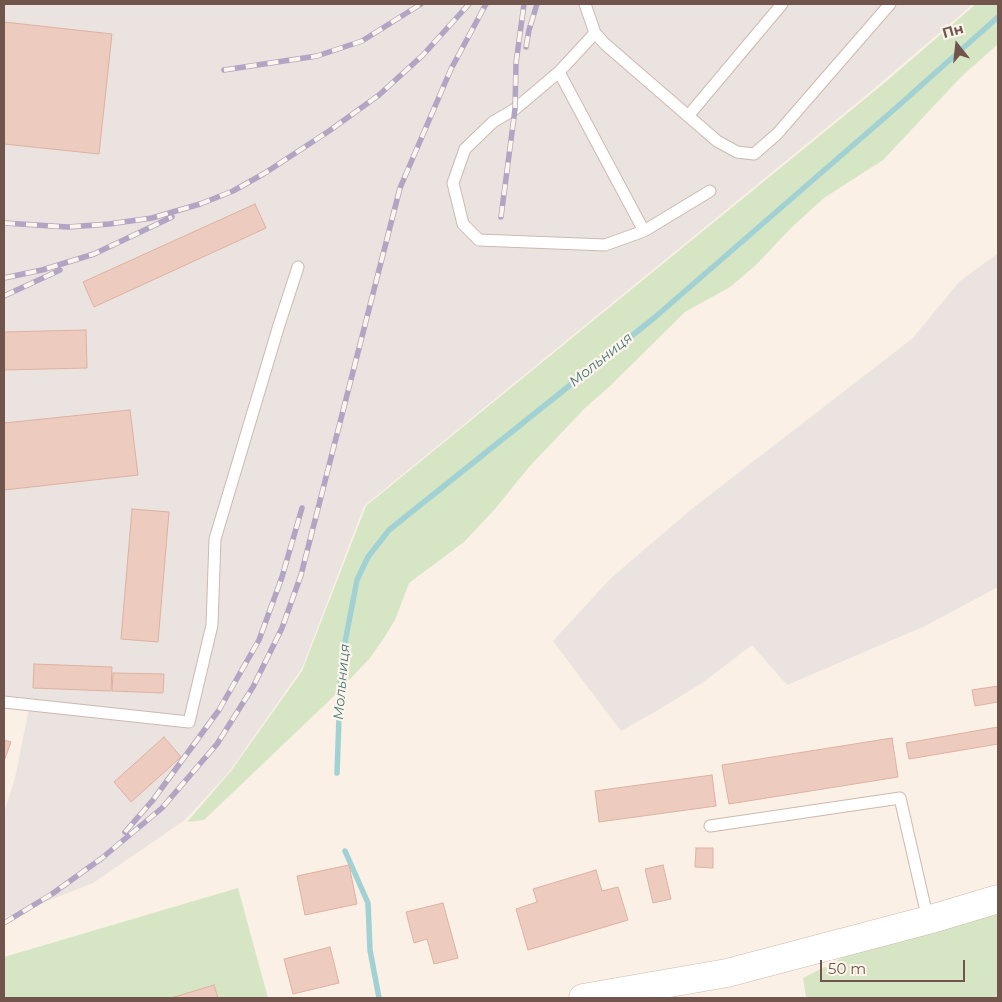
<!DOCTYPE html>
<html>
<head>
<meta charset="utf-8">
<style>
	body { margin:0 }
	#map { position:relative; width:1002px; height:1002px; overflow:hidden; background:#faf0e5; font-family:Montserrat,sans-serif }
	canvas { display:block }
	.frame { position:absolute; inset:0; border:5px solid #71554c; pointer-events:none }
	.north { position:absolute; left:932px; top:20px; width:50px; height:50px; -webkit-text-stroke:4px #fdf4eb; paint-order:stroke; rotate:344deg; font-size:14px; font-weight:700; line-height:20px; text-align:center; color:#71554c }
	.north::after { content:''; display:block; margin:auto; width:18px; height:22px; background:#71554c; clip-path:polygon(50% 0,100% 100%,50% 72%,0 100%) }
	.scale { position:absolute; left:820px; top:960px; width:145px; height:22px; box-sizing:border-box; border:2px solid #71554c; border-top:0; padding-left:6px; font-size:15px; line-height:18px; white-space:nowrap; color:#71554c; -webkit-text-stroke:4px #fdf4eb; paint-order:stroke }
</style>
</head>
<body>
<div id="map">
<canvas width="1002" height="1002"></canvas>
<div class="frame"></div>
<div class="north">Пн</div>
<div class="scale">50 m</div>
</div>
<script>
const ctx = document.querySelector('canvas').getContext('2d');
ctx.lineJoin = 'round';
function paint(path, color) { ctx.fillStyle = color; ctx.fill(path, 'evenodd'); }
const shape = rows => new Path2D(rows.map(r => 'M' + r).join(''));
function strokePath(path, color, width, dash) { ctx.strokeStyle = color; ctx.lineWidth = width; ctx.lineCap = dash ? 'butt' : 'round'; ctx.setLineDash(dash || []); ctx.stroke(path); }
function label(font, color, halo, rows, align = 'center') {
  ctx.font = font + ' Montserrat,sans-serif'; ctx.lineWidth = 4.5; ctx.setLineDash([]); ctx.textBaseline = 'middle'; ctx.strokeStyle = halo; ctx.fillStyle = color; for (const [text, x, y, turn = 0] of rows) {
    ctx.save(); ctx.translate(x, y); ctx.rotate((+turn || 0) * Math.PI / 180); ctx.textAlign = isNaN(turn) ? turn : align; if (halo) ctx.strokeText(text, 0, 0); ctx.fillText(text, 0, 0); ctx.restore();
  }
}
const industrial = shape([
	[4,4,973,4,864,97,364,506,302,668,229,772,185,820,93,883,4,918,4,813,15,778,30,703,4,699],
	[998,253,998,587,925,626,787,685,752,645,702,683,658,710,621,731,553,641,611,578,693,508,913,338,959,282]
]);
const green = shape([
	[976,4,998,4,998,44,960,78,883,160,824,198,792,227,755,266,730,287,685,312,610,386,585,408,529,467,495,509,464,542,409,583,395,620,384,638,370,658,333,697,204,820,187,822,231,771,302,671,366,506,882,85],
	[238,888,268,998,4,998,4,957],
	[998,910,998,998,806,998,803,978,857,950]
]);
const stream = shape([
	[337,773,341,663,357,580,368,557,389,530,654,318,897,107,998,17],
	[345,851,368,903,370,950,379,998]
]);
const building = shape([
	[4,22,112,34,99,154,4,144,4,22],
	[255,204,266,228,94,307,83,282,255,204],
	[86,330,87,368,4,370,4,332,86,330],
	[130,410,138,475,4,490,4,423,130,410],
	[132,509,169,512,158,642,121,639,132,509],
	[34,664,112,667,111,691,33,688,34,664],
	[113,673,164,674,163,693,112,691,113,673],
	[998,686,998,702,975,706,972,690,998,686],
	[998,727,998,744,909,759,906,743,998,727],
	[164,737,181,757,131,802,114,782,164,737],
	[892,738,898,777,729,804,722,765,892,738],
	[4,740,11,742,4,761,4,740],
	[712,775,716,806,599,822,595,791,712,775],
	[696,848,713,848,713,868,695,867,696,848],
	[349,865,357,904,305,915,297,876,349,865],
	[663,865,671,899,653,903,645,869,663,865],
	[596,870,602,891,618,887,628,920,528,950,516,909,537,902,533,889,596,870],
	[443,903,458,958,434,964,427,939,414,943,406,912,443,903],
	[330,947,339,983,293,994,284,959,330,947],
	[214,985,218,998,171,998,214,985]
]);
const lane = shape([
	[585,4,595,33,559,72,515,109,493,122,465,149,453,183,463,224,479,240,605,245,644,231,710,191],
	[595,33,605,44,717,141,737,152,754,154,777,134,890,4],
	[559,72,644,231],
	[688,116,782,4],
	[4,702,189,722,212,625,215,539,279,325,298,267],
	[710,826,900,798,928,920]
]);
const secondary = shape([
	[583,998,727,973,928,920,998,899]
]);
const rail = shape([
	[526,47,529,30,537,4],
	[224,70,317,56,362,41,421,4],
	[501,217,515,109,516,63,524,4],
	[4,223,68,227,109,224,152,218,200,204,233,191,265,173,329,131,379,95,423,55,469,4],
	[4,278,42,270,94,254,172,217],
	[4,296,60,270],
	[125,832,153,800,219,710,259,640,282,577,302,508],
	[4,923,52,894,102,858,162,808,217,744,253,687,282,628,301,575,400,188,451,69,486,4]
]);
const waterNames = [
	["Мольниця",601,360,-39],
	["Мольниця",342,682,-85]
];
paint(industrial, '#eae3df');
paint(green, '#d6e6c5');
strokePath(stream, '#a2d1d3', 5.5);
paint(building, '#edccbf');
strokePath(building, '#deb1a1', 1);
strokePath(lane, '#cdb9af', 13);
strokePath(secondary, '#cfb8ad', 29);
strokePath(lane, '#fff', 11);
strokePath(secondary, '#fff', 28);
strokePath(rail, '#b1a5c3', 5.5);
strokePath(rail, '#fdf4eb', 4, [11]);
label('italic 14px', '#45797b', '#fdf4eb', waterNames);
</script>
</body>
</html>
